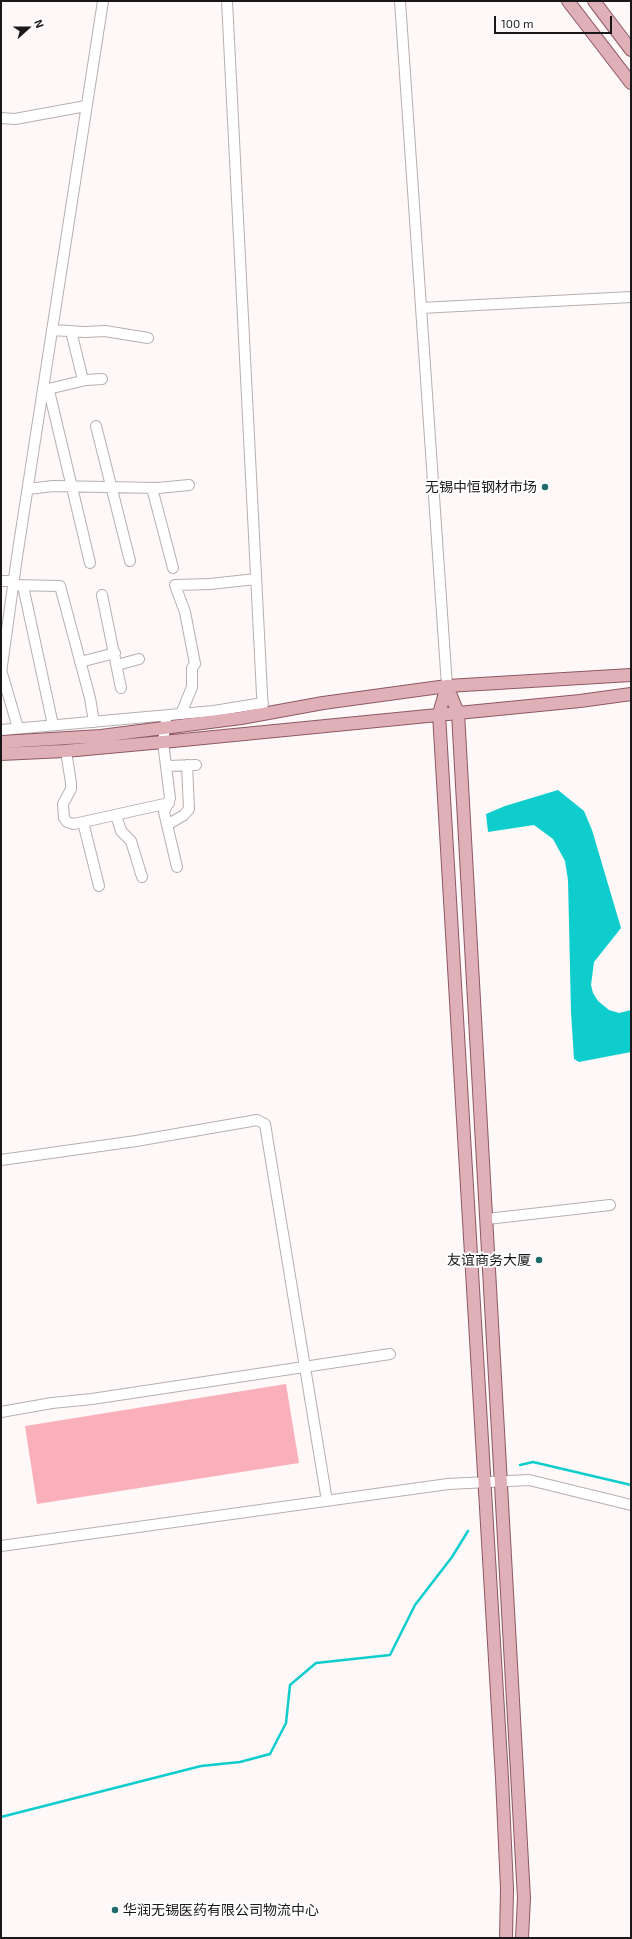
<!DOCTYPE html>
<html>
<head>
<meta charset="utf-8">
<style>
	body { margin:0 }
	#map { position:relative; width:632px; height:1939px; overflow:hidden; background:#fef8f8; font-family:"Exo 2",sans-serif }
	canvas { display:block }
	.frame { position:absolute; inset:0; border:2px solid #1a1718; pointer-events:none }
	.north { position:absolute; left:8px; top:8px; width:40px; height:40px; -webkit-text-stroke:3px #fff; paint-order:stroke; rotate:69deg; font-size:11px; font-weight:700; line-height:16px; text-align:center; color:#1a1718 }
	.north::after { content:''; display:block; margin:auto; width:14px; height:18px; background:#1a1718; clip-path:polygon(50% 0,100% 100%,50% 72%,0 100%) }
	.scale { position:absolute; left:494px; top:16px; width:118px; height:18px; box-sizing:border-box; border:2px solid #1a1718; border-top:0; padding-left:5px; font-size:12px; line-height:14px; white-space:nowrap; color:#1a1718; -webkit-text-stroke:3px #fff; paint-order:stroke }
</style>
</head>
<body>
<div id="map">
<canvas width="632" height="1939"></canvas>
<div class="frame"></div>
<div class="north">N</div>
<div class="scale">100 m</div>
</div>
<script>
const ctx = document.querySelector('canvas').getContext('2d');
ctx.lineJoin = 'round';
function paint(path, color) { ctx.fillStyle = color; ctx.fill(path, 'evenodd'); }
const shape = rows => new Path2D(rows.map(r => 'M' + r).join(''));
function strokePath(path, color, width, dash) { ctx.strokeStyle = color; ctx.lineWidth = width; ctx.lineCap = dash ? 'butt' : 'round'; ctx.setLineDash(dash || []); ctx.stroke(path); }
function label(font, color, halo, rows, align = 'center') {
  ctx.font = font + ' "Exo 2","Noto Sans SC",sans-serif'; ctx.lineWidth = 4; ctx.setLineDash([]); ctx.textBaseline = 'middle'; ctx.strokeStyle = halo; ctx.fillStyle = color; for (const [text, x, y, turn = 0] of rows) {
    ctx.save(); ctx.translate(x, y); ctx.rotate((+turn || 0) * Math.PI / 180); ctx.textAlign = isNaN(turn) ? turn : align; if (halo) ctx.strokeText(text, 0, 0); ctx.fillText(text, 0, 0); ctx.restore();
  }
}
const green = shape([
	[286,1384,299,1463,37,1504,25,1426]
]);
const water = shape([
	[558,790,584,811,592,830,621,928,594,962,591,985,593,993,598,1001,609,1010,619,1013,631,1010,631,1052,579,1062,574,1059,571,1012,568,880,565,861,553,839,534,825,488,832,486,814,505,806]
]);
const stream = shape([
	[520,1465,533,1462,631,1485],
	[1,1817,201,1766,240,1762,270,1754,286,1723,290,1685,316,1663,390,1655,415,1605,452,1557,468,1531]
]);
const minor = shape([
	[227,1,263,714],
	[400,1,447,686],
	[1,118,15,119,86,106],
	[421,308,631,297],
	[52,330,85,332,105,331,148,338],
	[71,331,83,380],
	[44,390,50,395,90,563],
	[44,390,86,380,102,379],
	[96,426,130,561],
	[152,488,173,568],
	[28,489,53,486,158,488,189,485],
	[1,581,13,581],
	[13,585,60,586,90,698,94,722],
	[23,586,53,725],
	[102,595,121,688],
	[80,662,115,653],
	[117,665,139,659],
	[1,670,18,728],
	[1,673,17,557,103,1],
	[181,714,192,687,192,668,195,664,185,612,175,585,210,584,256,579],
	[166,721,163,742,170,798,164,812,177,867],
	[1,730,214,711,263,703],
	[66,751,71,783,71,789,63,804,64,818,67,822,74,824,169,803],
	[167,766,196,765],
	[116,815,121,831,131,841,142,877],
	[83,822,99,886],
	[167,825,184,815,189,809,187,765],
	[1,1160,136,1141,257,1120,265,1124,327,1501],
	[487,1219,610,1205],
	[1,1412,52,1403,92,1399,390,1354],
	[1,1546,448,1484,529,1480,631,1505]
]);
const major = shape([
	[568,1,631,83],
	[594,1,631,50],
	[447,686,458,713,524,1898,522,1938],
	[447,686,439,714,502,1778,507,1889,506,1938],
	[1,742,101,736,241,718,323,703,447,686,631,675],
	[1,754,65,751,163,742,580,701,631,694]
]);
const markers = [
	[545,487,4,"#1f6b6b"],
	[539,1260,4,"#1f6b6b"],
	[115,1910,4,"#1f6b6b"]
];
const poiNames = [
	["无锡中恒钢材市场",537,487],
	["友谊商务大厦",531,1260],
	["华润无锡医药有限公司物流中心",123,1910,"left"]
];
paint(green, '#fab0bb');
paint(water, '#0fcdcd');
strokePath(stream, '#0fcdcd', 2.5);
strokePath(minor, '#b7afb0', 12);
strokePath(major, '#8d5962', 14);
strokePath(minor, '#fff', 10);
strokePath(major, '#e0b0b9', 12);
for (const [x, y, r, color] of markers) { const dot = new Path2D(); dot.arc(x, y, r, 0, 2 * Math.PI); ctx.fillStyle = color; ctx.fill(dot); strokePath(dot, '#fff', 1.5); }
label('14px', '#1a1718', '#fff', poiNames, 'right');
</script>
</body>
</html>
